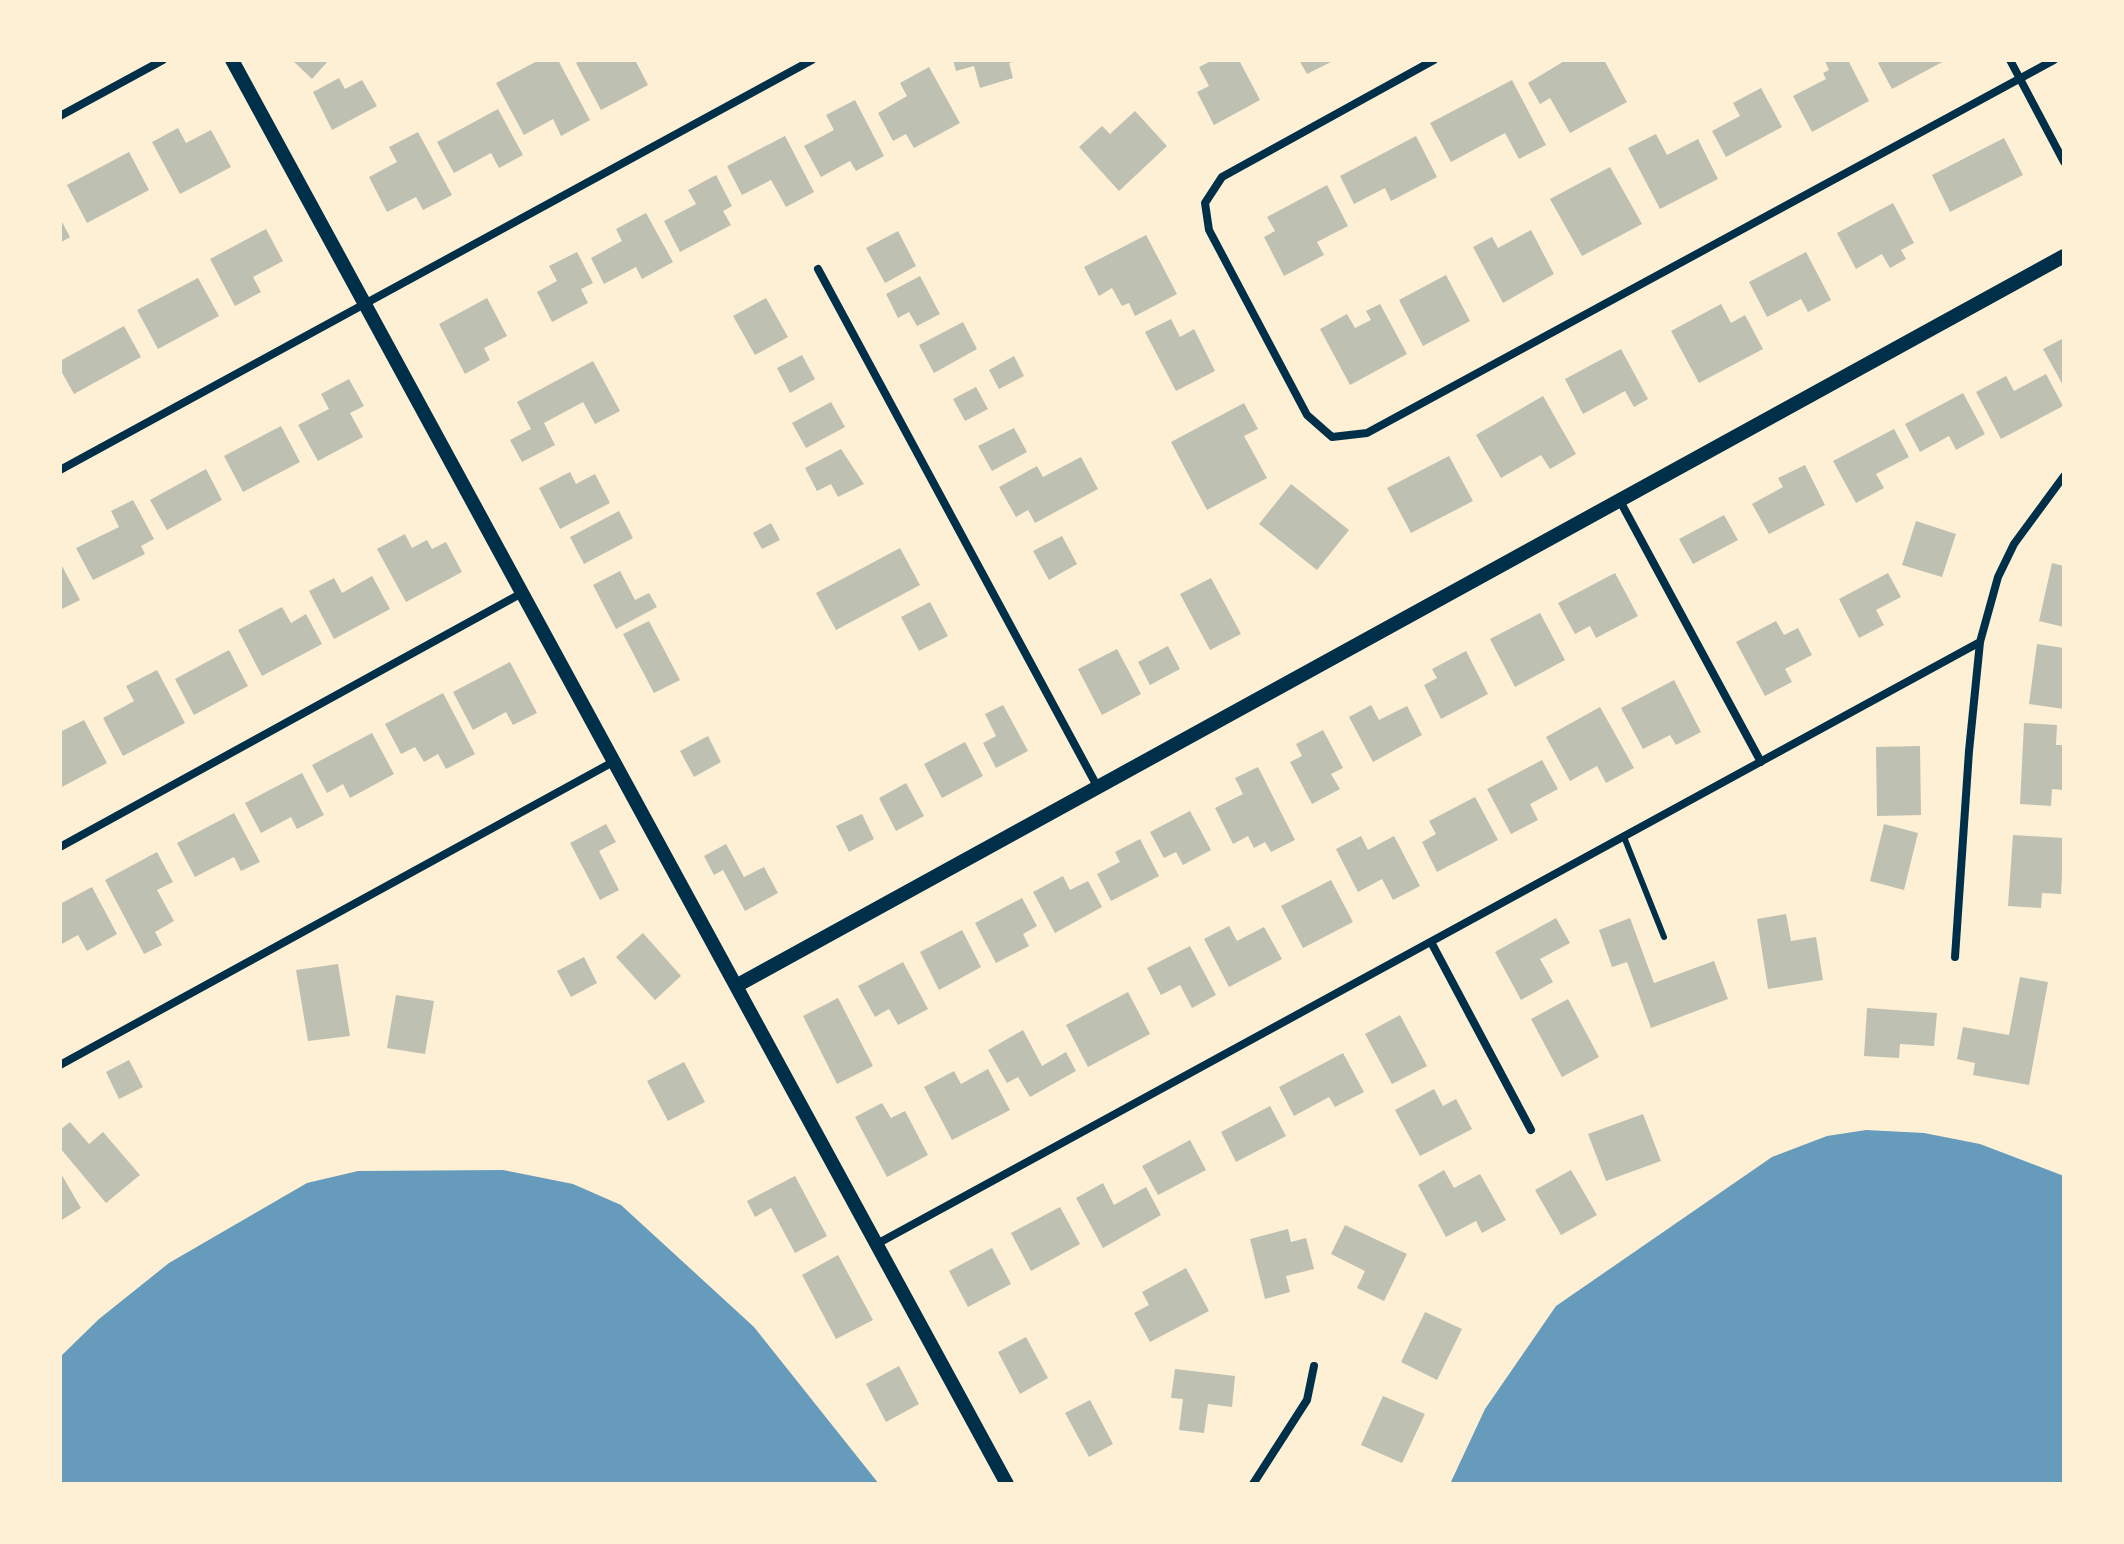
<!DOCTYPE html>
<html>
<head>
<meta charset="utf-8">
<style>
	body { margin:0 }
	#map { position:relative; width:2124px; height:1544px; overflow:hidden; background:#fdf0d5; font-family:Mulish,sans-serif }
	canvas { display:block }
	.frame { position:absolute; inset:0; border:62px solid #fdf0d5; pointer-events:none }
</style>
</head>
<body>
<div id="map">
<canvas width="2124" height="1544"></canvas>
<div class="frame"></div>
</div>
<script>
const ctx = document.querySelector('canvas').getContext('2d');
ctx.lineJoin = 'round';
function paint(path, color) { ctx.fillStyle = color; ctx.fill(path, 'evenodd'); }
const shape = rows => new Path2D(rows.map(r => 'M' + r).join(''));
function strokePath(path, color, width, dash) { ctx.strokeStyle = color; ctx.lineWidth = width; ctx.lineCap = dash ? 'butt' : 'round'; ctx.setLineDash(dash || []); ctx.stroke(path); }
const water = shape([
	[1866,1130,1924,1133,1980,1144,2064,1176,2064,1484,1450,1484,1485,1409,1556,1306,1772,1157,1827,1136],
	[503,1170,573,1184,621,1205,754,1327,879,1484,60,1484,60,1357,99,1319,169,1263,307,1183,358,1171]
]);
const building = shape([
	[292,60,329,60,312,79],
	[539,60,558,60,590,120,561,136,553,119,524,135,496,83],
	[582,60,635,60,648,85,601,110,576,63],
	[953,60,1017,60,1017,61,1009,63,1013,78,980,88,974,66,956,71],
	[1213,60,1239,60,1260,100,1214,125,1197,92,1209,86,1199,67],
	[1299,60,1335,60,1307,74],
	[1566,60,1604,60,1627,102,1570,133,1550,98,1540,104,1528,83],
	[1848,60,1869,101,1812,132,1793,96,1826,79,1823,73,1829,70,1825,61],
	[1883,60,1946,60,1892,89,1878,63],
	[929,67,960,123,914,148,906,134,893,141,878,113,907,96,900,83],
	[339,78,345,89,362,80,377,106,332,130,313,92],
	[1512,80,1546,145,1519,159,1505,133,1451,162,1430,123],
	[1761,88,1782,127,1726,157,1712,131,1740,116,1733,103],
	[855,100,884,156,856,171,850,161,821,177,804,146,834,130,826,115],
	[498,109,523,155,499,168,491,153,454,173,437,142],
	[1135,111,1167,146,1119,191,1079,147,1102,126,1110,134],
	[178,128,186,143,211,130,231,167,180,194,152,142],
	[418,132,452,195,423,210,416,197,387,212,369,177,397,162,389,147],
	[1656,134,1667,155,1698,139,1718,179,1660,209,1628,148],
	[785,136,814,192,786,207,771,180,742,195,727,166],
	[1416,136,1437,177,1391,201,1385,188,1354,204,1340,176],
	[2004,138,2023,175,1950,212,1932,175],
	[129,152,149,190,87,223,67,185],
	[1610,167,1642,224,1582,256,1550,199],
	[716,175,732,206,723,211,731,225,680,252,664,221,696,204,688,190],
	[1327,185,1348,226,1317,242,1324,255,1284,276,1264,237,1275,231,1267,217],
	[1893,203,1914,243,1901,250,1906,259,1890,268,1882,254,1856,269,1837,233],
	[646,213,673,262,642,279,636,267,604,284,591,258,622,241,616,229],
	[60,218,70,237,60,243],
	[266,229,283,261,253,277,261,292,235,306,210,259],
	[1531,230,1554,274,1503,303,1473,247,1492,237,1498,248],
	[898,231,916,266,885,283,866,248],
	[1146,235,1177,294,1135,316,1129,303,1122,306,1112,288,1099,296,1084,267],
	[577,252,593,283,581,289,588,303,552,322,537,292,557,281,549,266],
	[1806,252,1831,300,1808,312,1801,299,1767,317,1749,282],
	[1446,275,1470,321,1423,346,1399,300],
	[920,276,940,314,917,326,909,312,898,318,886,294],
	[198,278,219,316,158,349,137,310],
	[487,298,507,336,484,348,490,360,465,374,439,324],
	[766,298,788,337,755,355,733,316],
	[1380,304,1407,354,1350,385,1320,329,1347,314,1355,328,1371,320,1366,311],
	[1721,304,1731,323,1745,315,1763,349,1699,383,1671,331],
	[1171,319,1180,337,1194,329,1215,371,1176,391,1145,332],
	[963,322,977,349,934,373,919,345],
	[124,326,141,357,74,394,60,369,60,361],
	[2064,338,2064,387,2043,349],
	[1621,349,1648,399,1634,407,1625,391,1583,414,1565,379],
	[802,355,815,379,790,393,777,368],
	[1014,356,1024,376,999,389,989,370],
	[593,361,620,411,595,424,583,402,544,423,555,445,522,462,510,440,531,429,517,402],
	[2046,374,2063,406,2001,439,1976,392,2006,376,2014,391],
	[349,379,364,406,350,413,363,437,318,461,298,425,329,409,321,394],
	[976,387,988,409,965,421,953,399],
	[1963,393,1985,434,1956,450,1949,436,1920,452,1905,424],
	[1543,396,1576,454,1550,469,1541,455,1501,478,1476,435],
	[831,402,845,427,806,448,792,423],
	[1244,403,1258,429,1244,436,1267,478,1207,510,1171,442],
	[281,426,300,462,243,492,224,456],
	[1014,428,1027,452,992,471,978,446],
	[1894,429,1909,457,1876,474,1884,488,1856,503,1833,461],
	[841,449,864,484,838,497,831,484,817,491,805,468],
	[1449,456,1473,501,1411,533,1387,488],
	[1081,457,1098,489,1035,523,1028,510,1016,517,999,487,1037,466,1043,477],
	[1805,465,1825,505,1769,534,1752,504,1783,487,1778,478],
	[206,469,222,500,167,530,150,500],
	[570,472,576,484,595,474,610,503,560,529,539,488],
	[1291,484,1349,530,1317,570,1259,524],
	[133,500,154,539,141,546,145,554,93,580,76,548,119,527,111,511],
	[619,511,633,538,584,564,570,537],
	[1724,515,1738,540,1693,564,1679,539],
	[1916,521,1956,534,1942,577,1902,565],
	[771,523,780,540,762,549,753,533],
	[405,534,412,548,427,540,432,549,446,542,462,572,406,602,377,549],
	[1062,536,1077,564,1049,580,1033,551],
	[900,548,920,585,836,630,816,593],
	[60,562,80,600,60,610],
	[2052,563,2064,566,2064,627,2039,621],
	[620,571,635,600,649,593,657,607,616,629,593,585],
	[1615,573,1638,616,1596,638,1590,626,1575,634,1558,603],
	[1888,573,1901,597,1876,610,1884,625,1859,638,1839,599],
	[372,576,390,609,334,639,309,591,334,578,342,593],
	[1211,578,1241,634,1210,650,1180,594],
	[930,602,948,636,919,651,901,617],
	[282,607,291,623,306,614,322,644,262,676,238,630],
	[1540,613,1565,660,1515,687,1490,639],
	[649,621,680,680,654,693,623,634],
	[1776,621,1784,635,1798,628,1812,655,1785,669,1792,682,1765,696,1736,642],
	[2037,644,2064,648,2064,709,2029,704],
	[1168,646,1180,669,1150,685,1138,662],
	[1117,649,1141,694,1102,715,1078,669],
	[229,650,248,686,194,715,175,679],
	[1466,651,1488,694,1441,719,1424,685,1437,678,1432,669],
	[510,662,537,713,513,725,506,712,473,730,453,692],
	[157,670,185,723,123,756,103,718,134,701,126,686],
	[1674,680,1701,732,1676,745,1670,735,1643,749,1621,708],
	[443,693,475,754,446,769,438,754,424,762,415,747,401,754,385,724],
	[1003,705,1028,751,996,768,983,743,996,736,985,714],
	[1371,705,1379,720,1407,706,1422,735,1373,762,1349,717],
	[1600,707,1634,768,1606,783,1597,766,1570,781,1546,737],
	[84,720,107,763,60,788,60,732],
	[2024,723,2057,725,2056,745,2064,745,2064,790,2052,789,2051,806,2020,804],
	[1323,730,1343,768,1331,774,1340,789,1312,804,1290,762,1302,756,1296,744],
	[372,733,394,774,350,798,343,784,327,793,312,765],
	[708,736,721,762,694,777,680,751],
	[965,742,983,776,942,798,924,764],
	[1920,746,1921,815,1877,816,1876,747],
	[1542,760,1558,789,1530,804,1538,820,1511,834,1487,789],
	[1258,767,1295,840,1271,852,1265,842,1254,848,1248,836,1233,844,1215,808,1243,794,1235,778],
	[302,773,324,815,297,829,291,817,261,833,245,803],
	[906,783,924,816,896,831,879,798],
	[1475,797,1498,840,1437,872,1422,842,1436,834,1429,821],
	[1190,811,1211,850,1183,865,1176,852,1164,858,1150,832],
	[234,813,260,862,241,871,234,857,195,877,177,843],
	[862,814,874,839,849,852,836,826],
	[606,824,616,842,599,851,619,890,600,900,570,843],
	[1884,824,1918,833,1904,890,1870,881],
	[2013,835,2064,838,2061,894,2042,893,2041,908,2008,906],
	[1361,836,1368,850,1394,836,1420,886,1393,900,1382,879,1358,892,1336,849],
	[1140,839,1159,876,1111,901,1097,874,1120,862,1115,852],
	[726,844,744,877,764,867,778,893,745,911,723,870,714,875,704,856],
	[157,852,173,882,157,890,174,921,155,932,162,945,144,954,105,880],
	[1063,876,1070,890,1088,881,1102,907,1055,933,1033,892],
	[1331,880,1353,922,1303,948,1281,906],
	[92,887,117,934,87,951,78,935,60,945,60,904],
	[1022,898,1037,926,1023,934,1029,946,996,963,975,923],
	[1786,914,1791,941,1816,937,1823,980,1768,989,1757,919],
	[1556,918,1570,943,1540,959,1553,982,1521,1000,1495,952],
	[1630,918,1654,983,1714,961,1728,999,1651,1028,1627,962,1612,967,1599,930],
	[1229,926,1237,941,1264,927,1282,959,1229,987,1204,939],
	[962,930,981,967,939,990,920,952],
	[643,933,681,976,655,1000,616,957],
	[1190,946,1216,995,1192,1008,1180,985,1161,995,1147,968],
	[584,957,597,983,571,997,557,971],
	[903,962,928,1009,898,1025,889,1009,875,1017,858,986],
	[338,964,350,1036,308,1041,296,970],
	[2020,977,2048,982,2029,1085,1973,1075,1975,1063,1957,1059,1963,1027,2009,1035],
	[1128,992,1150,1034,1088,1067,1066,1025],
	[396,995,434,1001,425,1054,387,1048],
	[838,998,873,1066,837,1084,803,1016],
	[1568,999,1599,1057,1562,1077,1531,1019],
	[1867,1008,1937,1013,1934,1046,1900,1044,1899,1058,1864,1056],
	[1400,1015,1427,1066,1392,1084,1365,1034],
	[1023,1030,1042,1066,1066,1052,1076,1071,1030,1097,1018,1077,1007,1083,988,1050],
	[1343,1053,1364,1092,1335,1107,1329,1097,1294,1116,1279,1087],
	[129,1060,143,1087,119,1099,106,1072],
	[684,1062,705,1102,668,1121,647,1081],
	[988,1069,1010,1110,952,1140,924,1087,954,1071,961,1084],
	[1434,1089,1443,1106,1456,1099,1472,1129,1420,1156,1395,1110],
	[882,1103,891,1118,905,1111,928,1155,887,1177,855,1117],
	[1270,1106,1286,1136,1236,1162,1221,1132],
	[1643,1114,1661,1161,1606,1181,1588,1134],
	[70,1122,89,1144,103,1132,140,1175,106,1203,60,1148,60,1130],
	[1190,1140,1206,1170,1158,1195,1142,1166],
	[1444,1170,1454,1188,1480,1174,1506,1220,1482,1233,1476,1221,1446,1237,1418,1185],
	[1571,1170,1597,1215,1561,1235,1535,1190],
	[60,1172,81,1208,60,1221],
	[795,1176,827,1236,795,1253,771,1208,755,1217,747,1201],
	[1103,1183,1114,1205,1146,1187,1161,1215,1103,1248,1076,1198],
	[1060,1207,1080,1244,1031,1271,1011,1233],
	[1345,1225,1407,1254,1384,1301,1357,1288,1365,1271,1331,1254],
	[1288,1229,1291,1242,1306,1238,1314,1269,1286,1276,1290,1292,1265,1299,1250,1239],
	[992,1248,1011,1284,968,1307,949,1271],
	[838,1255,873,1320,836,1339,802,1275],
	[1186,1268,1209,1311,1150,1342,1134,1313,1149,1305,1142,1292],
	[1425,1312,1462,1329,1437,1380,1401,1362],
	[1026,1337,1048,1378,1020,1394,998,1352],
	[899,1366,919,1404,886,1422,866,1384],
	[1175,1369,1235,1376,1232,1407,1208,1404,1204,1433,1179,1430,1183,1399,1171,1398],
	[1383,1396,1425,1414,1402,1463,1361,1445],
	[1090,1400,1113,1444,1089,1457,1065,1413]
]);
const service = shape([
	[1624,837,1664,937]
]);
const minor = shape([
	[1434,60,1222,177,1205,203,1209,230,1307,415,1332,437,1367,433,2054,60],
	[2010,60,2064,162],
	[60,116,163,60],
	[818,269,1097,786],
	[60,470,812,60],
	[1620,501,1761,762],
	[60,847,522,593],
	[1431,942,1531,1130],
	[1955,957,1969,751,1980,642,1998,577,2014,544,2064,476],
	[60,1065,613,762],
	[875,1245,1980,642],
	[1253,1484,1307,1400,1314,1366]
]);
const tertiary = shape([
	[232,60,1007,1484],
	[736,986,2064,256]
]);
paint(water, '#669bbc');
paint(building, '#bec0b2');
strokePath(service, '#003049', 6);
strokePath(minor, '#003049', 8);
strokePath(tertiary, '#003049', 14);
</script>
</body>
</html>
